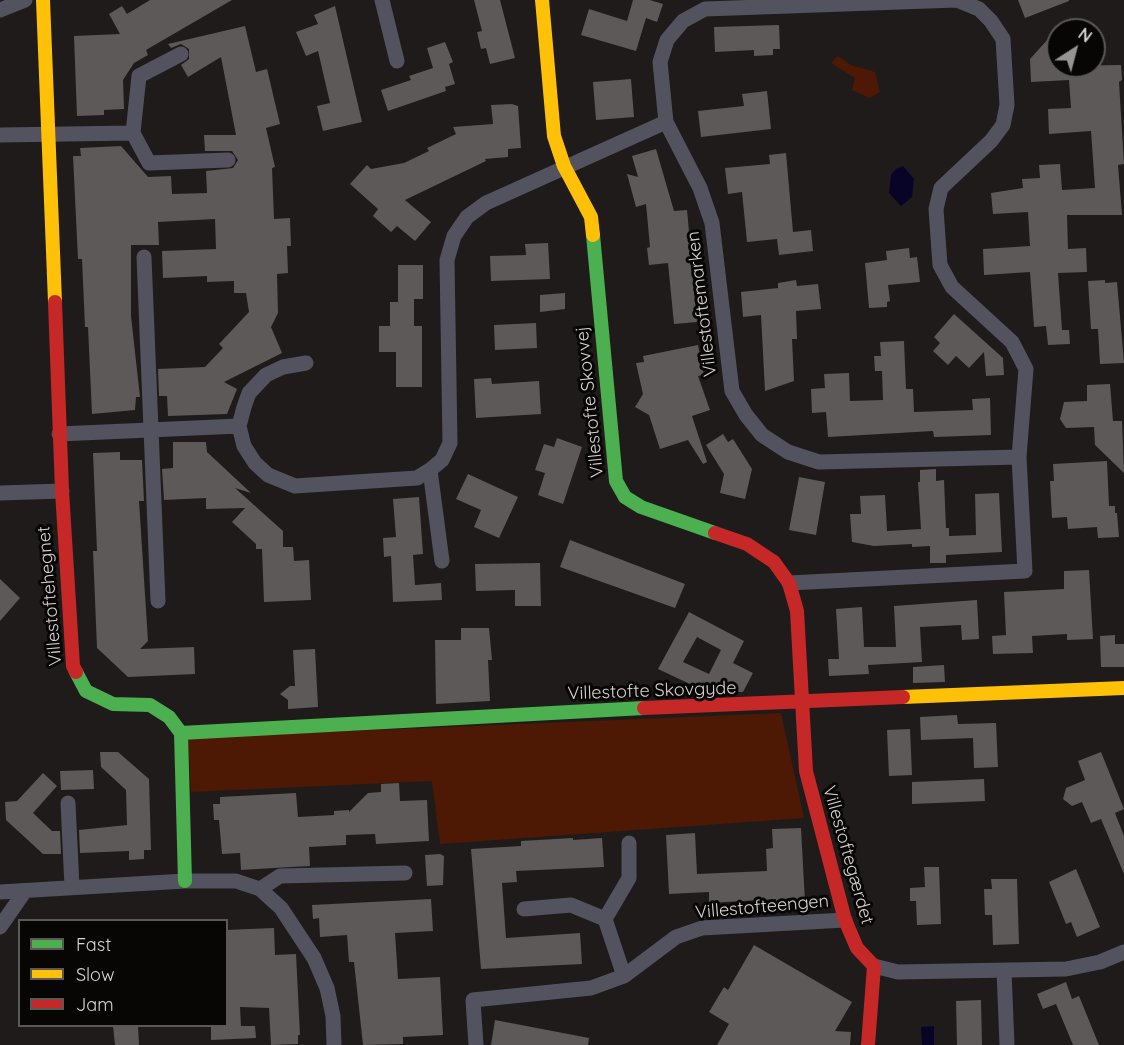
<!DOCTYPE html>
<html>
<head>
<meta charset="utf-8">
<style>
	body { margin:0 }
	#map { position:relative; width:1124px; height:1045px; overflow:hidden; background:#1e1b1a; font-family:Quicksand,sans-serif }
	canvas { display:block }
	.legend { position:absolute; left:18px; top:919px; width:210px; height:108px; box-sizing:border-box; background:#080605; border:2px solid #5b5857; margin:0; padding:8px 10px; list-style:none; font-size:18px; color:#d8d4d3 }
	.legend li { display:flex; align-items:center; gap:12px; height:30px }
	.legend b { width:30px; border:2px solid #5b5857 }
	.north { position:absolute; left:1046px; top:18px; width:60px; height:60px; box-sizing:border-box; background:#080605; border:2px solid #5b5857; border-radius:50%; rotate:36deg; font-size:16px; font-weight:700; line-height:24px; text-align:center; color:#d8d4d3 }
	.north::after { content:''; display:block; margin:auto; width:21px; height:27px; background:#979392; clip-path:polygon(50% 0,100% 100%,50% 72%,0 100%) }
</style>
</head>
<body>
<div id="map">
<canvas width="1124" height="1045"></canvas>
<ul class="legend">
<li><b style="height:8px;background:#4caf50"></b>Fast</li>
<li><b style="height:8px;background:#ffc107"></b>Slow</li>
<li><b style="height:8px;background:#c62828"></b>Jam</li>
</ul>
<div class="north">N</div>
</div>
<script>
const ctx = document.querySelector('canvas').getContext('2d');
ctx.lineJoin = 'round';
function paint(path, color) { ctx.fillStyle = color; ctx.fill(path, 'evenodd'); }
const shape = rows => new Path2D(rows.map(r => 'M' + r).join(''));
function strokePath(path, color, width, dash) { ctx.strokeStyle = color; ctx.lineWidth = width; ctx.lineCap = dash ? 'butt' : 'round'; ctx.setLineDash(dash || []); ctx.stroke(path); }
function label(font, color, halo, rows, align = 'center') {
  ctx.font = font + ' Quicksand,sans-serif'; ctx.lineWidth = 6; ctx.setLineDash([]); ctx.textBaseline = 'middle'; ctx.strokeStyle = halo; ctx.fillStyle = color; for (const [text, x, y, turn = 0] of rows) {
    ctx.save(); ctx.translate(x, y); ctx.rotate((+turn || 0) * Math.PI / 180); ctx.textAlign = isNaN(turn) ? turn : align; if (halo) ctx.strokeText(text, 0, 0); ctx.fillText(text, 0, 0); ctx.restore();
  }
}
const green = shape([
	[838,56,851,65,875,72,880,92,870,98,852,90,855,78,831,63],
	[781,713,804,818,440,844,432,781,191,792,188,738]
]);
const water = shape([
	[903,166,914,179,912,197,901,206,889,193,891,175,896,169],
	[934,1026,934,1045,922,1045,921,1027]
]);
const building = shape([
	[150,0,232,0,146,50,148,55,134,63,123,80,124,109,104,110,104,115,77,116,74,36,120,34,109,14,122,6,127,14],
	[474,0,500,0,515,58,490,64,486,48,481,49,477,32,482,31],
	[633,0,650,0,663,4,657,22,646,18,636,51,581,35,589,9,627,21],
	[1018,0,1069,0,1069,1,1025,18],
	[335,6,362,122,323,131,317,106,330,103,318,51,306,56,296,32,318,24,314,15],
	[779,25,780,49,773,49,773,55,754,56,754,50,715,52,714,27],
	[245,26,256,72,267,69,280,124,266,128,275,167,272,168,274,219,290,218,291,246,287,246,288,273,277,274,278,313,271,327,282,353,224,382,237,389,227,414,168,416,167,396,159,396,158,369,205,367,223,348,219,344,249,312,246,293,234,293,234,281,207,282,207,276,163,278,162,251,216,249,215,219,158,222,159,245,131,245,131,316,140,397,136,397,135,410,92,414,88,327,85,327,82,259,78,259,73,156,81,156,80,148,121,146,148,177,171,176,172,194,207,193,206,171,233,168,238,160,232,151,205,151,204,135,236,135,221,57,188,77,181,65,189,59,189,49,181,44,171,48,168,44],
	[1049,38,1058,46,1058,66,1121,65,1122,80,1119,82,1124,164,1118,165,1122,215,1067,215,1068,249,1086,248,1087,272,1058,273,1062,330,1069,330,1070,344,1048,345,1046,326,1034,327,1030,272,984,275,983,249,1030,246,1028,212,993,214,991,193,1023,188,1022,179,1040,178,1039,165,1060,164,1062,190,1095,188,1091,131,1049,134,1048,109,1071,108,1069,80,1031,82,1030,59],
	[445,42,453,62,449,64,455,84,445,87,446,91,388,111,381,90,411,80,409,76,433,68,427,48],
	[631,79,634,117,596,120,593,82],
	[767,91,771,129,701,137,698,111,744,106,742,94],
	[512,104,518,106,521,148,508,149,508,157,485,159,486,161,405,200,431,222,415,241,397,226,391,232,373,216,378,209,350,184,367,165,371,169,404,163,429,151,427,148,456,134,453,127,493,124,491,105],
	[656,149,674,211,687,210,690,243,696,242,698,260,691,261,697,322,674,324,668,263,649,265,647,248,650,247,646,204,636,207,627,174,638,177,632,156],
	[786,153,793,232,811,230,813,251,779,255,777,239,747,242,742,192,728,194,725,168,770,164,769,155],
	[548,243,550,279,491,281,490,256,526,255,525,244],
	[909,248,910,258,917,257,920,282,888,285,890,301,887,302,887,307,869,308,865,263,887,260,886,251],
	[398,265,423,265,423,299,414,299,414,326,422,326,422,387,396,387,396,352,379,352,379,326,390,326,390,302,398,302],
	[796,280,797,286,818,284,821,309,796,311,797,339,792,339,794,381,765,391,761,315,743,317,741,292,778,288,778,283],
	[1105,280,1105,283,1117,282,1124,363,1100,364,1098,329,1091,329,1088,281],
	[565,293,565,309,540,312,540,295],
	[954,314,1003,358,1004,375,986,376,984,352,969,368,956,356,948,365,933,351,940,343,934,337],
	[536,323,537,348,495,350,494,325],
	[904,341,906,389,913,389,914,412,973,410,972,399,990,398,991,435,934,437,933,431,828,437,826,412,812,413,811,389,825,388,824,374,849,373,850,401,883,400,882,371,875,371,874,356,881,356,880,342],
	[698,345,704,375,698,376,710,410,692,416,707,462,703,464,688,440,660,449,649,415,635,407,643,394,636,363,644,362,643,356],
	[491,378,492,384,539,381,541,414,476,418,474,379],
	[1110,384,1113,421,1122,421,1124,473,1095,445,1094,427,1066,428,1060,419,1064,402,1087,401,1087,385],
	[723,434,728,442,733,439,752,469,745,499,720,493,724,474,706,445],
	[557,438,582,447,563,504,538,495,545,473,535,470,544,444,554,447],
	[173,442,206,442,207,452,251,493,235,488,283,531,283,547,293,547,294,561,309,560,311,600,264,602,262,549,256,549,256,544,232,522,245,508,206,509,206,498,164,500,162,469,173,468],
	[120,452,120,460,142,460,144,501,139,501,148,641,140,649,194,647,195,674,128,677,97,648,93,551,97,551,93,453],
	[1107,461,1109,506,1115,506,1115,513,1117,513,1119,537,1098,538,1097,527,1068,529,1067,517,1052,518,1050,481,1054,481,1053,464],
	[936,469,936,481,944,480,946,528,949,528,949,536,976,535,975,494,999,493,1002,552,946,555,946,563,930,563,930,546,912,547,912,544,874,546,852,542,850,514,861,514,860,496,885,495,887,531,921,529,918,482,920,482,920,470],
	[468,474,518,497,499,538,474,527,481,510,456,499],
	[799,477,825,482,816,535,789,530],
	[419,497,423,554,413,555,415,585,441,583,442,600,393,602,391,556,384,557,383,538,396,537,393,499],
	[570,540,685,584,675,608,560,567],
	[540,563,541,606,515,606,515,590,476,591,475,564],
	[1089,570,1093,639,1067,640,1067,634,1032,636,1033,653,993,654,992,636,1006,635,1004,592,1064,589,1064,571],
	[0,579,20,598,0,621],
	[977,600,979,639,962,640,961,625,920,627,922,662,868,665,869,674,829,676,828,659,839,659,836,609,862,607,864,647,896,647,894,606],
	[689,612,744,641,733,663,753,673,743,692,736,692,721,684,717,693,709,693,658,669],
	[697,637,721,650,709,674,683,662],
	[461,628,489,628,492,660,488,660,490,701,436,704,435,640,461,640],
	[1115,635,1115,644,1124,644,1124,667,1101,667,1100,636],
	[315,649,318,707,288,709,288,700,280,694,290,686,295,686,293,650],
	[944,665,945,682,913,683,913,667],
	[957,715,958,724,996,723,998,767,974,768,973,738,921,740,920,717],
	[910,729,912,775,889,776,887,730],
	[100,752,118,752,149,779,151,850,144,850,144,859,129,860,129,851,80,853,79,830,127,825,126,790,101,767],
	[1101,752,1124,809,1115,813,1124,836,1124,874,1101,819,1091,823,1082,802,1072,806,1063,799,1066,788,1085,780,1078,761],
	[93,770,94,789,61,790,60,771],
	[43,773,57,786,33,813,52,831,60,831,61,854,43,854,6,820,5,802,17,801],
	[984,779,985,801,912,804,912,782],
	[399,783,400,801,427,800,429,841,376,844,375,834,346,835,346,845,309,847,310,866,274,868,241,870,240,853,222,854,219,820,214,820,213,804,220,804,220,797,296,793,298,817,334,815,334,811,349,810,349,812,368,793,381,792,381,784],
	[801,828,805,902,776,903,776,899,709,903,709,892,669,894,666,835,695,833,697,874,767,871,766,849,773,848,772,829],
	[573,838,573,840,602,838,604,867,516,871,517,882,502,883,506,938,580,933,582,964,481,969,471,849,521,846,521,841],
	[440,854,444,856,443,885,427,886,425,855],
	[924,867,939,867,941,924,917,925,916,901,910,901,910,888,925,887],
	[1076,869,1100,927,1077,937,1071,922,1066,924,1049,882],
	[991,879,1017,879,1019,944,993,945,992,915,985,915,984,889,992,889],
	[431,899,433,931,395,933,398,979,440,977,443,1035,403,1037,403,1044,363,1045,354,962,349,962,347,935,320,937,319,918,313,919,312,905],
	[274,928,275,955,296,954,300,1035,298,1035,298,1044,271,1045,269,1008,240,1007,241,1026,255,1026,256,1038,211,1040,211,1026,226,1026,226,930],
	[754,945,852,1002,835,1031,851,1032,850,1045,717,1045,729,1024,709,1012,724,987,728,990],
	[1066,982,1072,999,1079,996,1099,1045,1073,1045,1056,1004,1043,1009,1037,994],
	[981,1000,982,1045,957,1045,956,1001],
	[495,1020,589,1038,588,1045,491,1045],
	[113,1026,138,1026,139,1045,115,1045]
]);
const street = shape([
	[382,0,397,61],
	[956,0,705,9,683,21,667,40,660,62,666,122,700,188,712,223,732,391,746,415,762,435,788,452,819,462,1019,457],
	[0,10,25,0],
	[133,133,149,163,228,160],
	[0,135,133,133,139,76,181,54],
	[144,257,158,601],
	[306,363,283,367,266,375,249,393,244,407,239,426,244,446,255,463,268,475,295,486,417,478,430,470,442,460,450,443,447,260,454,236,467,217,486,203,666,122],
	[59,434,239,426],
	[430,470,442,561],
	[0,493,62,491],
	[789,583,1025,571,1019,457,1026,369,1012,342,952,287,940,265,936,209,941,188,991,141,1003,125,1007,105,1003,39,991,21,979,9,957,0],
	[68,803,72,887],
	[260,889,280,876,405,873],
	[0,892,185,881,236,881,260,889,281,908,314,958,327,988,333,1016,334,1045],
	[524,909,571,905,605,919],
	[0,927,25,891],
	[874,966,898,972,1066,969,1100,962,1124,952],
	[1004,971,1007,1045],
	[624,976,605,919,629,878,629,843],
	[476,1045,473,1000,591,988,624,976,676,937,702,928,845,920]
]);
const fast = shape([
	[593,235,616,481,625,497,641,507,715,533],
	[76,672,86,691,113,704,150,705,169,717,181,733,185,881],
	[181,733,644,708]
]);
const slow = shape([
	[43,0,55,302],
	[542,0,554,136,564,166,591,217,593,235],
	[903,697,1124,688]
]);
const jam = shape([
	[55,302,62,491,73,666,76,672],
	[715,533,747,544,774,562,789,583,797,611,806,771,845,920,857,948,874,966,868,1045],
	[644,708,903,697]
]);
const streetNames = [
	["Villestoftemarken",702,304,-97],
	["Villestofte Skovvej",590,402,-96],
	["Villestoftehegnet",50,596,-95],
	["Villestofte Skovgyde",652,691,-2],
	["Villestoftegærdet",848,855,74],
	["Villestofteengen",762,907,-5]
];
paint(green, '#4e1904');
paint(water, '#080428');
paint(building, '#5c5958');
strokePath(street, '#52535e', 15);
strokePath(fast, '#4caf50', 14);
strokePath(slow, '#ffc107', 14);
strokePath(jam, '#c62828', 14);
label('18px', '#d8d4d3', '#080605', streetNames);
</script>
</body>
</html>
